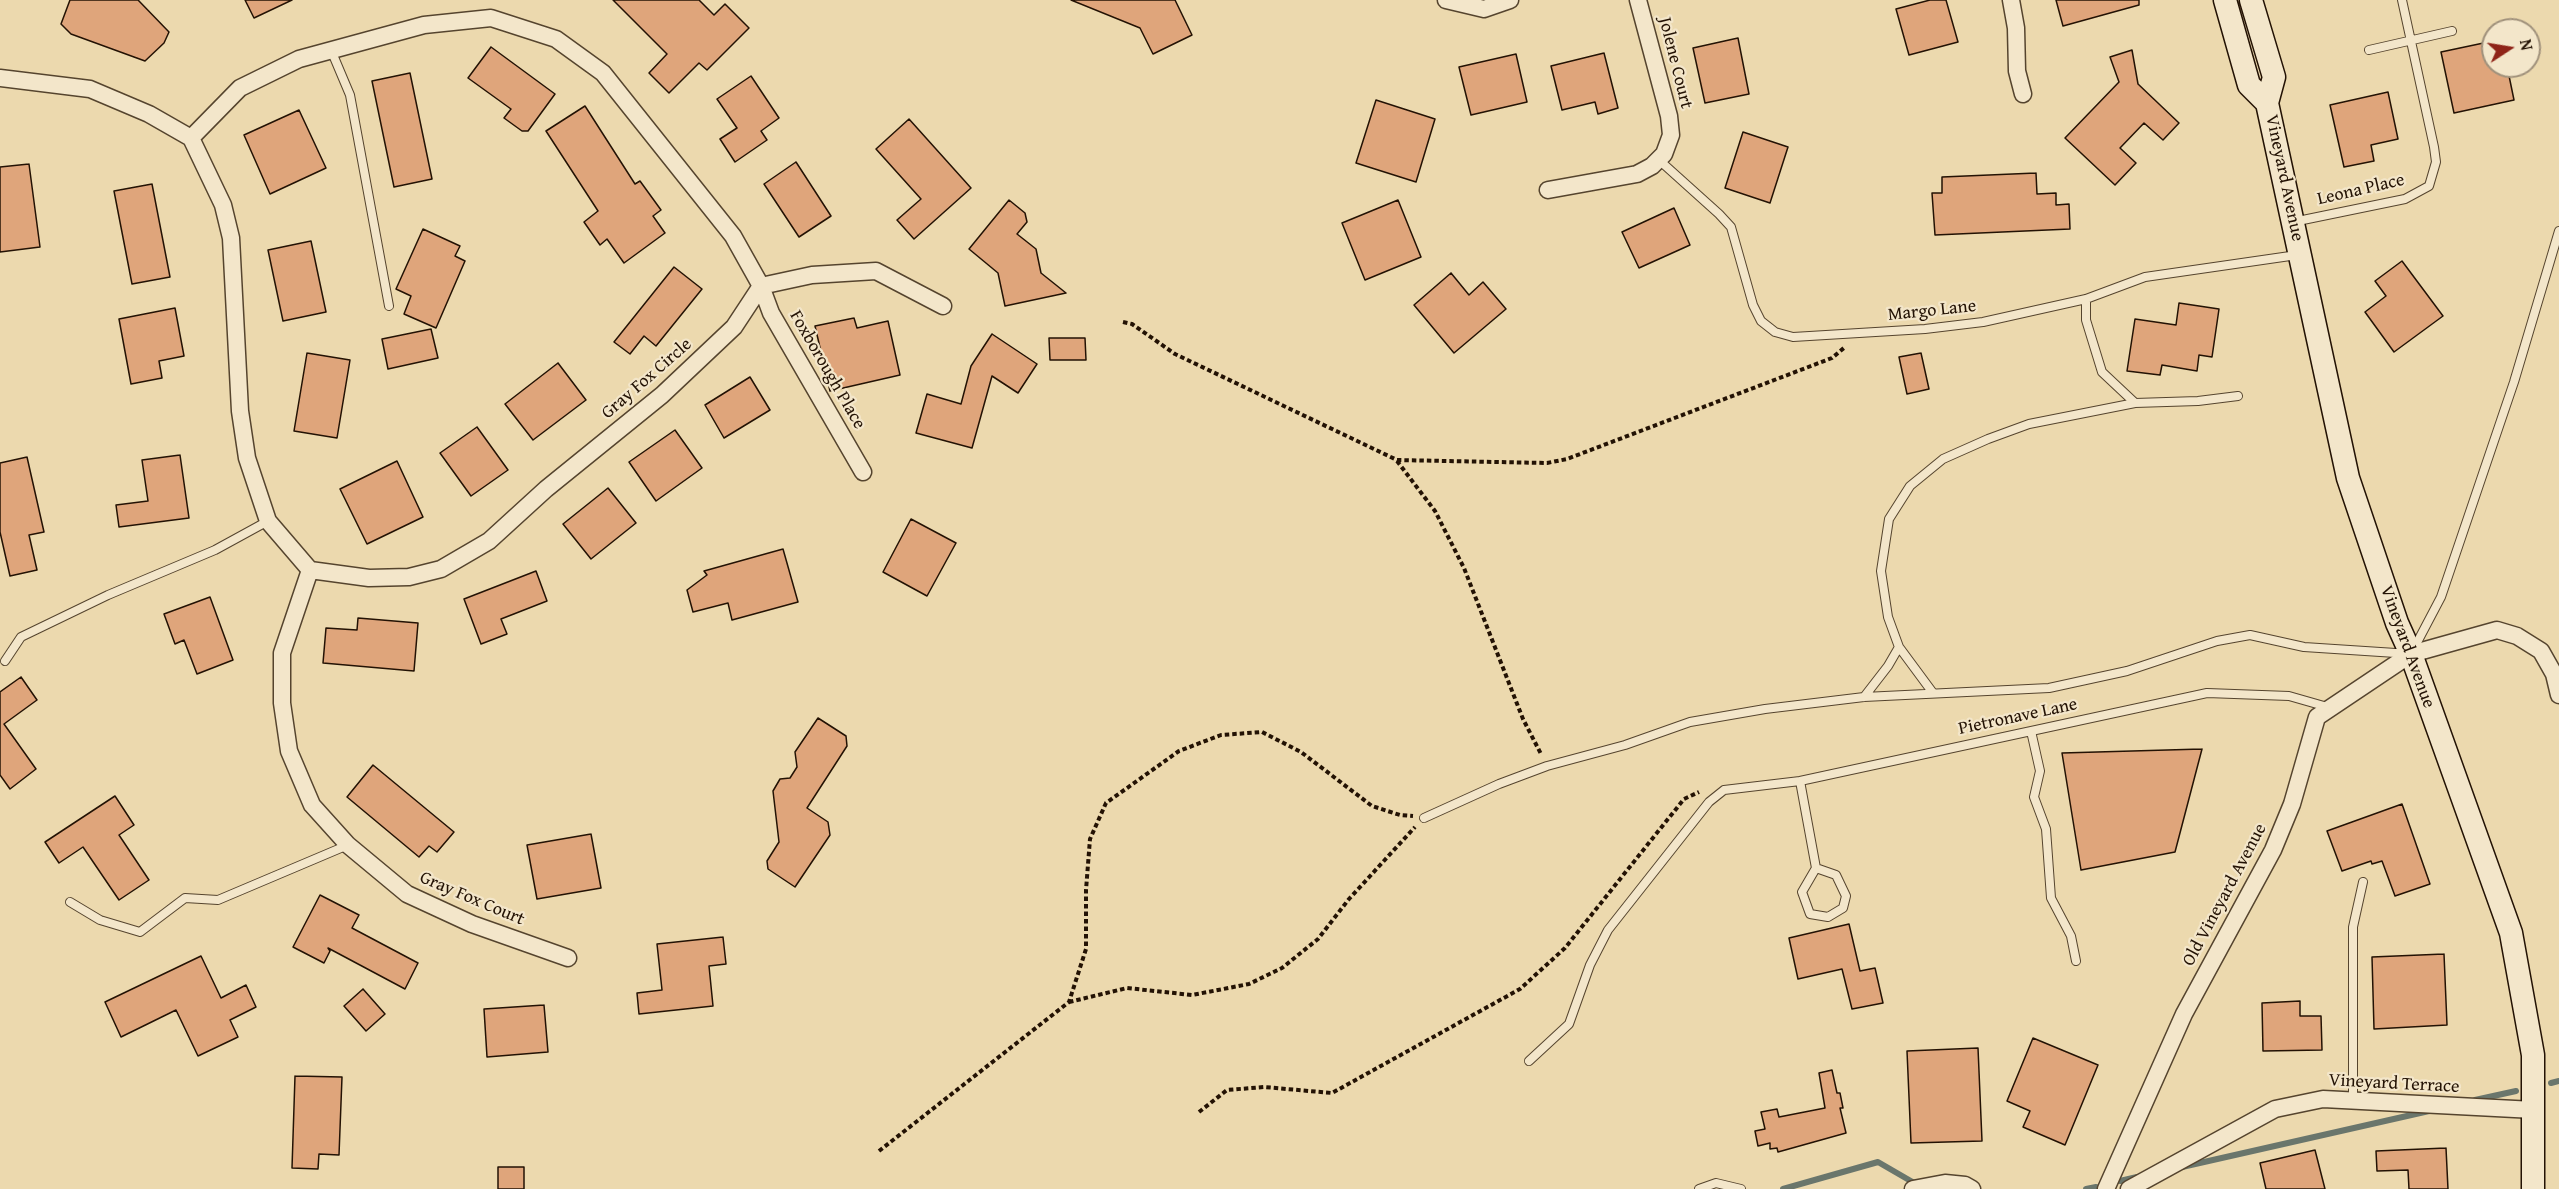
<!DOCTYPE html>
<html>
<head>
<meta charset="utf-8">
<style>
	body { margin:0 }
	#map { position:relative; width:2559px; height:1189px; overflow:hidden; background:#ecd9ae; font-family:"Gentium Book Plus",serif }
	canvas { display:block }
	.north { position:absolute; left:2481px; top:18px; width:60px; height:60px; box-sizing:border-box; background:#f3e6ca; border:2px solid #a0917b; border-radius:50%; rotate:78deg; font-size:16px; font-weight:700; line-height:24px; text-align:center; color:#231204 }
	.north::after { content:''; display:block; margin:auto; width:21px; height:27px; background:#8f2418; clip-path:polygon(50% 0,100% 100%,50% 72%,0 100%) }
</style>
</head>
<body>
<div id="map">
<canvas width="2559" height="1189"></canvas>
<div class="north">N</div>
</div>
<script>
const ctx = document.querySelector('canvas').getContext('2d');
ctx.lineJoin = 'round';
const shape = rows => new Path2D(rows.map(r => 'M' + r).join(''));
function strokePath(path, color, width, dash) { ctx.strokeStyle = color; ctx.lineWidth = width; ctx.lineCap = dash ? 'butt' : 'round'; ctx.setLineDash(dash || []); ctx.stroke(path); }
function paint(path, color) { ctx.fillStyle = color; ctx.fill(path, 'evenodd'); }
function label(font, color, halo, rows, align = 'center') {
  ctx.font = font + ' "Gentium Book Plus",serif'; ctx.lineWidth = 4.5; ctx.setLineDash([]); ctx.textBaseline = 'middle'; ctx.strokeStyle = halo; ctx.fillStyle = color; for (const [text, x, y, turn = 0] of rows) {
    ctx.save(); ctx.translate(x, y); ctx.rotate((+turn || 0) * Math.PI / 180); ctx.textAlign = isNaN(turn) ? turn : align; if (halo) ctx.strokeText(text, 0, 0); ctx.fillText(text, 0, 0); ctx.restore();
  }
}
const stream = shape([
	[2551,1083,2559,1081],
	[2475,1100,2516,1091],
	[2182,1167,2429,1111],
	[2120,1181,2137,1177],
	[1783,1189,1878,1162,1916,1184],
	[2086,1189,2096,1187]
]);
const building = shape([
	[70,0,138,0,169,32,164,43,145,61,71,34,61,24,70,0],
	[245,0,292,0,254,18,245,0],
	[613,0,699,0,714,15,725,4,749,28,707,70,699,63,669,93,649,73,667,54,613,0],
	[1071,0,1175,0,1192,35,1153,54,1140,28,1071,0],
	[1930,0,1946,0,1958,42,1909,55,1896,9,1930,0],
	[2056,0,2139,0,2139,5,2063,26,2056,0],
	[1738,38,1749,94,1705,103,1693,48,1738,38],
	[2493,41,2493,66,2507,66,2514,100,2454,113,2441,52,2493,41],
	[491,47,555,94,528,131,522,131,504,118,511,109,468,78,491,47],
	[2132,50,2138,84,2179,123,2163,140,2144,123,2120,148,2136,163,2115,185,2065,138,2119,82,2110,57,2132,50],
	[1604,53,1618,108,1598,114,1595,102,1562,110,1551,66,1604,53],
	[1516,54,1527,102,1471,115,1459,67,1516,54],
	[410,73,432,179,394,187,372,81,410,73],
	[751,76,779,118,761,131,767,140,735,162,720,139,737,128,717,99,751,76],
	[2388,92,2398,139,2371,145,2374,161,2344,167,2330,105,2388,92],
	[1376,100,1435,119,1416,182,1356,163,1376,100],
	[585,106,635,184,640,181,661,210,653,216,665,233,624,263,607,239,600,245,584,222,598,211,546,131,585,106],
	[299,110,326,168,270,194,244,135,299,110],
	[909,119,971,188,914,239,897,220,921,199,876,149,909,119],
	[1743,132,1788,147,1770,203,1725,188,1743,132],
	[796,162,831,216,799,237,764,184,796,162],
	[29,164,40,247,0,252,0,167,29,164],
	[2036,173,2037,194,2056,193,2056,205,2069,204,2070,229,1935,235,1932,193,1942,193,1942,177,2036,173],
	[152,184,170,277,132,284,114,191,152,184],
	[1009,200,1025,213,1027,222,1017,234,1036,249,1041,273,1066,293,1005,306,998,273,969,249,1009,200],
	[1398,200,1421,257,1365,280,1342,223,1398,200],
	[1674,208,1690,245,1639,268,1622,232,1674,208],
	[423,229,460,246,455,256,465,261,436,328,404,314,411,296,396,289,423,229],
	[311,241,326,312,283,321,268,250,311,241],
	[2402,261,2443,316,2394,352,2365,312,2386,296,2375,281,2402,261],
	[674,267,702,289,656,346,644,336,630,354,614,342,674,267],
	[1451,273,1469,295,1483,282,1506,309,1454,353,1414,305,1451,273],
	[2179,303,2219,309,2212,357,2199,355,2197,371,2162,365,2160,375,2127,371,2135,319,2176,325,2179,303],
	[175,308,184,356,159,361,162,378,131,384,119,319,175,308],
	[854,318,857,328,888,321,900,375,830,391,815,326,854,318],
	[431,329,438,358,388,369,382,339,431,329],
	[992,334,1037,364,1018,393,992,376,972,448,916,433,927,394,961,404,971,366,992,334],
	[1049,338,1085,338,1086,360,1050,360,1049,338],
	[307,353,350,360,337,438,294,431,307,353],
	[1921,353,1929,389,1907,394,1899,357,1921,353],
	[558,363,586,400,533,440,505,404,558,363],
	[750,377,770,410,724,438,705,405,750,377],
	[477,427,508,470,471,496,440,453,477,427],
	[675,430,702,468,656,501,629,462,675,430],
	[180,455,189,518,119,527,116,505,148,501,142,460,180,455],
	[27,457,44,532,29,535,37,570,10,576,0,532,0,463,27,457],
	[397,461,423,517,367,544,340,489,397,461],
	[608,488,636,523,591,559,563,524,608,488],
	[911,519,956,543,927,596,883,572,911,519],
	[783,549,798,602,732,620,728,603,693,612,687,590,707,575,704,571,783,549],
	[536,571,547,601,501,619,507,634,481,644,464,599,536,571],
	[210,597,233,660,197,674,184,640,175,644,164,614,210,597],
	[358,618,418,623,414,671,323,663,326,628,357,630,358,618],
	[21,677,37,700,4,724,36,769,10,789,0,775,0,692,21,677],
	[818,718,846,736,847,746,807,808,828,822,830,835,795,887,768,869,767,861,779,842,773,791,780,779,790,778,797,767,795,752,818,718],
	[2202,749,2175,852,2081,870,2062,753,2202,749],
	[373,765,454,832,437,852,429,846,419,857,347,797,373,765],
	[115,796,134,825,119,835,149,880,119,900,83,847,59,863,45,842,115,796],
	[2402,804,2430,884,2395,896,2382,861,2372,864,2371,861,2342,871,2327,831,2402,804],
	[591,834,601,888,537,899,527,845,591,834],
	[320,895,359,915,352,928,418,963,405,989,328,948,330,951,324,963,293,947,320,895],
	[1849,924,1860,971,1875,968,1883,1003,1852,1009,1842,969,1798,979,1789,938,1849,924],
	[723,937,726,964,709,966,713,1006,639,1014,637,993,662,990,657,944,723,937],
	[2444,954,2447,1025,2374,1029,2372,957,2444,954],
	[201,956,221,998,246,985,256,1007,230,1020,238,1037,198,1056,176,1010,121,1037,105,1002,201,956],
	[363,989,385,1014,366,1031,344,1006,363,989],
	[2300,1001,2300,1016,2321,1016,2322,1050,2263,1051,2262,1003,2300,1001],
	[544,1005,548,1052,487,1057,484,1009,544,1005],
	[2033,1038,2098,1065,2065,1145,2023,1127,2030,1111,2007,1101,2033,1038],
	[1978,1048,1982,1141,1911,1143,1907,1051,1978,1048],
	[1832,1070,1837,1093,1840,1093,1843,1108,1840,1108,1846,1133,1778,1152,1777,1148,1770,1149,1770,1143,1758,1146,1755,1131,1765,1129,1761,1112,1777,1109,1779,1117,1825,1108,1819,1073,1832,1070],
	[295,1076,342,1077,339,1155,319,1154,318,1169,292,1168,295,1076],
	[2446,1148,2448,1189,2409,1189,2408,1170,2377,1171,2376,1151,2446,1148],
	[2315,1150,2325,1189,2266,1189,2260,1163,2315,1150],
	[498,1167,524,1167,524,1189,498,1189,498,1167]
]);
const path = shape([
	[1123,322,1132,324,1175,354,1397,460,1547,463,1567,459,1832,358,1845,347],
	[1397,461,1435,511,1464,568,1523,719,1541,754],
	[1069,1002,1127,988,1192,995,1249,984,1282,968,1318,939,1349,899,1415,827],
	[1199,1112,1227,1090,1264,1087,1332,1093,1520,989,1565,948,1684,799,1699,792],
	[879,1151,1069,1002,1086,949,1086,890,1090,839,1106,803,1179,751,1221,735,1262,732,1301,752,1372,806,1400,815,1413,816]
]);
const lane = shape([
	[331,50,350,95,389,306],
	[2369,50,2452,31],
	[1659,160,1719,214,1731,227,1753,305,1761,321,1775,332,1793,337,1925,329,1983,322,2086,299,2145,277,2297,255],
	[2293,222,2405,199,2429,186,2436,162,2434,147,2402,0],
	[2086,299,2086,320,2102,372,2135,403,2198,401,2238,396],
	[5,661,21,637,108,595,215,550,268,521],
	[1933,693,1899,647,1888,617,1881,571,1889,519,1910,486,1943,459,1988,439,2029,424,2135,403],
	[1864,697,1888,666,1899,647],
	[2031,731,2040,771,2034,797,2046,829,2051,898,2071,936,2076,961],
	[1424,818,1499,784,1547,766,1625,745,1690,722,1765,709,1864,697,2049,688,2127,671,2217,641,2250,635,2304,647,2411,654,2441,597,2514,382,2559,231],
	[1816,868,1802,892,1810,914,1828,917,1843,908,1846,896,1836,875,1816,868,1800,781,2207,693,2289,696,2331,708],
	[70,902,100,920,140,932,185,898,218,900,348,845],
	[1529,1061,1569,1024,1590,965,1608,930,1709,802,1724,790,1800,781],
	[2353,1100,2353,927,2363,882],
	[1699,1189,1716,1183,1741,1189]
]);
const street = shape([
	[1446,0,1484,9,1510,0],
	[2011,0,2016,28,2017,71,2023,94],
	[0,78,90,89,149,114,191,138,223,205,231,238,240,411,247,458,268,521,310,570,369,578,409,577,441,569,489,541,546,489,662,395,734,327,761,286,733,236,603,73,556,39,491,18,424,25,299,59,240,88,191,138],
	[1548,190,1637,174,1652,166,1664,154,1671,135,1669,116,1638,0],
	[863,472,771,313,761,286,812,275,876,271,943,306],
	[310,570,282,653,282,703,289,751,312,805,348,845,407,894,472,924,568,958],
	[1913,1189,1945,1183,1965,1185,1972,1189],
	[2106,1189,2184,1014,2273,850,2292,804,2317,717,2411,654,2497,630,2517,636,2541,651,2554,674,2559,695],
	[2129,1189,2275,1109,2323,1099,2534,1110]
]);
const secondary = shape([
	[2225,0,2249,85,2267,103],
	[2251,0,2274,77,2267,103,2348,478,2397,623,2411,654,2511,933,2533,1055,2533,1189]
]);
const streetNames = [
	["Jolene Court",1675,63,76],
	["Vineyard Avenue",2284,178,78],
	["Leona Place",2361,190,-13],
	["Margo Lane",1932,311,-6],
	["Foxborough Place",827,370,60],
	["Gray Fox Circle",647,379,-41],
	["Vineyard Avenue",2407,647,70],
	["Pietronave Lane",2018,717,-12],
	["Old Vineyard Avenue",2225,895,-62],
	["Gray Fox Court",472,899,23],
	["Vineyard Terrace",2394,1084,3]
];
strokePath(stream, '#6a766c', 6);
paint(building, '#dfa57b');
strokePath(building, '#231204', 1.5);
strokePath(lane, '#55442e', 10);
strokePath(street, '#55442e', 19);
strokePath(secondary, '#231204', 25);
strokePath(path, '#231204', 4, [4.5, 3]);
strokePath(lane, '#f3e6ca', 8);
strokePath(street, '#f3e6ca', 16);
strokePath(secondary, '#f3e6ca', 22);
label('18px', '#231204', '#f3e6ca', streetNames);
</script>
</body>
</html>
